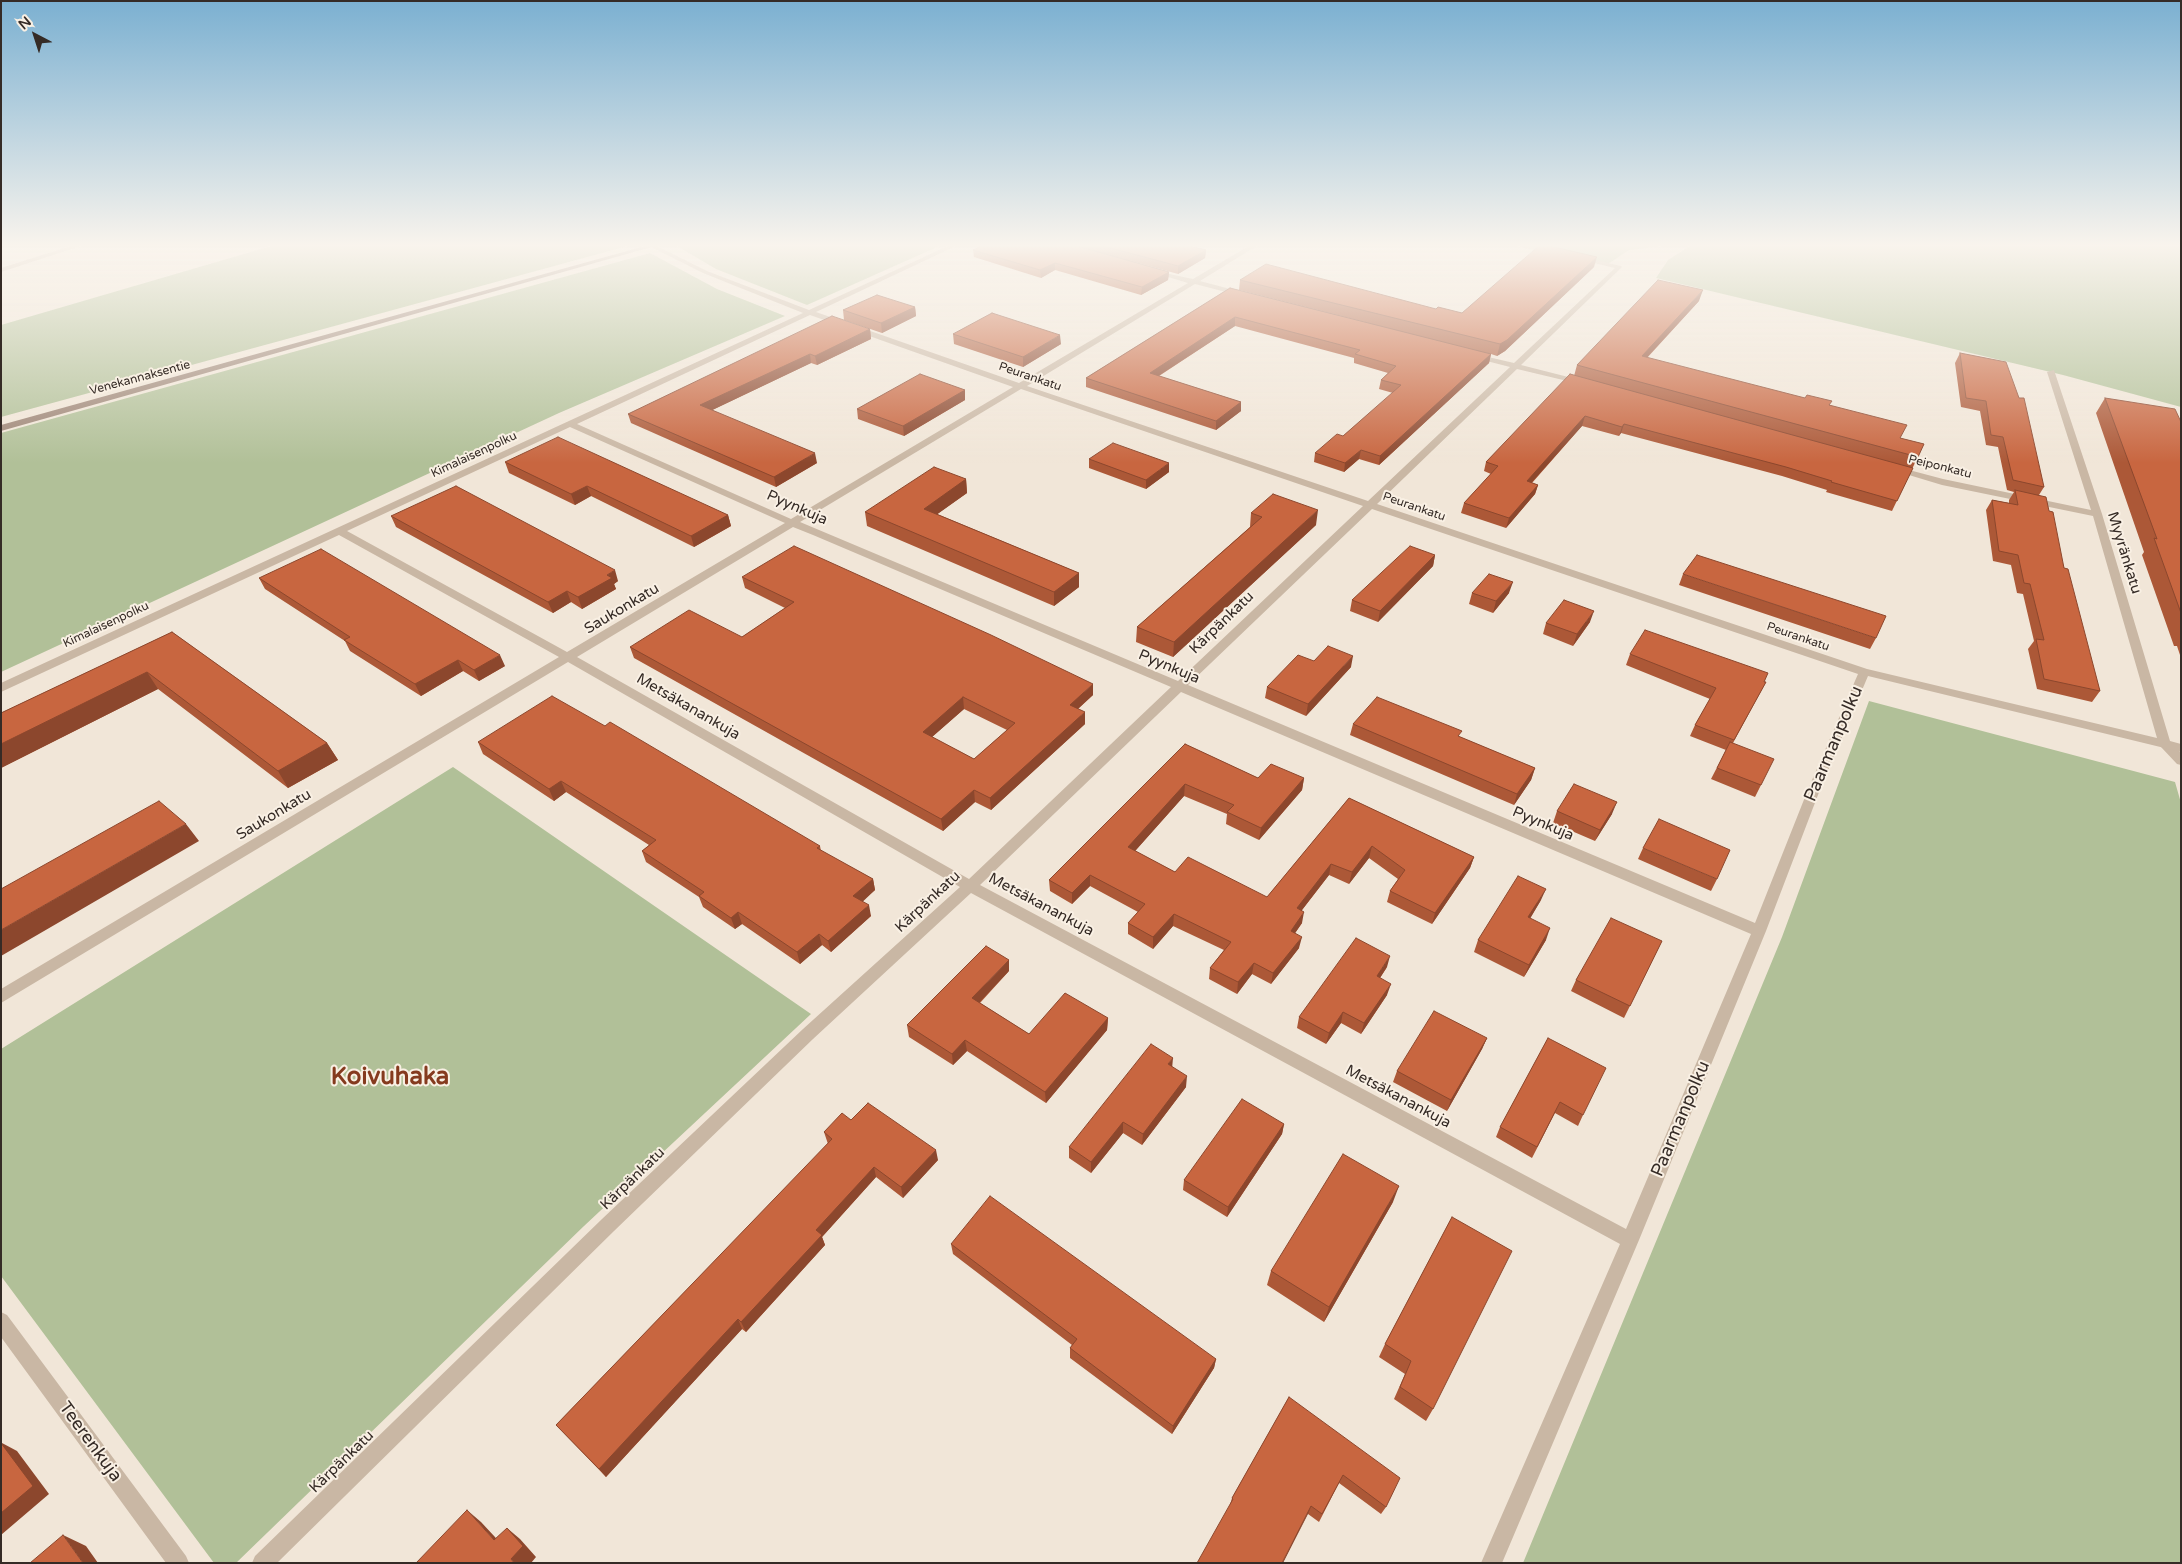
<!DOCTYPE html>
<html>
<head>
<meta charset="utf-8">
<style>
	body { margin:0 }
	#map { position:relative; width:2182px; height:1564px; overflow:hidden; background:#f1e6d8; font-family:"Varela Round",sans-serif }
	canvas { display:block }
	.frame { position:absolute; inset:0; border:2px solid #352b26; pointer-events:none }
	.north { position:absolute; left:10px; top:10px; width:50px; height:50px; -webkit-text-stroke:4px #f9f0e4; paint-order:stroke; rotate:320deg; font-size:14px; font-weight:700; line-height:20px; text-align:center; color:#352b26 }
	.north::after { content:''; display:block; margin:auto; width:18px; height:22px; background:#352b26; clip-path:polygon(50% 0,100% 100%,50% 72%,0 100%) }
</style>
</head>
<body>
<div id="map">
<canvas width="2182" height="1564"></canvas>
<div class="frame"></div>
<div class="north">N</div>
</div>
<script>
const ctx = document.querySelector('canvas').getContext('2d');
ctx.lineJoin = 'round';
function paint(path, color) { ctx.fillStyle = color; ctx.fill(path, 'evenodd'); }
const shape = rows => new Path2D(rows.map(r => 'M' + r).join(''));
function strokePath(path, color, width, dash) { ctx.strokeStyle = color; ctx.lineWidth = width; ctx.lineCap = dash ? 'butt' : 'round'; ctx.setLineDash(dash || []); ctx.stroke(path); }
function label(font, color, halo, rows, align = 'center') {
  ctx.font = font + ' "Varela Round",sans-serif'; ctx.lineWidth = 4; ctx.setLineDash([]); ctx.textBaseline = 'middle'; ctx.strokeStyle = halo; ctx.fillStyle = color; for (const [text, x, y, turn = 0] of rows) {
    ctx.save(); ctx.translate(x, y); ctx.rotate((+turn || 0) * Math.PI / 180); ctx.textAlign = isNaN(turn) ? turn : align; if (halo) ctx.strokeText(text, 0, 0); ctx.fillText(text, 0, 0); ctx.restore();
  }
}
const green = shape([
	[278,244,635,244,1,417,1,325],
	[679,244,944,244,807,305,716,269,675,245],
	[1514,244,1681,244,1629,250,1608,264],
	[1693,244,2181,244,2181,407,2063,375,1656,278,1668,260],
	[650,253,717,289,785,316,559,413,1,672,1,433],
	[1869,701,2175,782,2181,803,2181,1563,1523,1563,1782,937],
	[453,767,811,1014,584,1226,236,1563,214,1563,1,1276,1,1049]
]);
const lane = shape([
	[1510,244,1522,244,1555,253,1552,255,1510,244],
	[1579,256,1621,266,1622,267,1619,269,1577,259,1577,257,1579,256],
	[2165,740,2169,741,2181,753,2181,765,2177,764,2161,747,2159,744,2161,741,2165,740]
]);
const street = shape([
	[77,244,87,244,1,272,1,268,77,244],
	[952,244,960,244,816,312,1019,383,1188,283,1151,272,1151,270,1193,279,1252,244,1260,244,1200,281,1245,293,1245,297,1195,284,1027,386,1368,501,1510,367,1471,357,1471,353,1514,363,1617,266,1621,266,1621,268,1521,365,1584,381,1584,385,1517,369,1377,504,1867,669,2157,738,2093,516,1942,485,1889,469,1894,466,1943,479,2091,510,2047,372,2054,370,2102,514,2170,741,2181,744,2181,752,1868,676,1821,787,1766,931,1639,1240,1502,1563,1481,1563,1620,1244,971,893,813,1039,614,1231,277,1563,252,1563,255,1556,602,1219,803,1029,960,887,568,662,1,1003,1,989,559,657,339,535,1,692,1,683,803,313,703,273,651,247,651,245,655,245,707,271,809,310,952,244],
	[810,315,1013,387,791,519,577,424,810,315],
	[1021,389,1363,506,1178,681,800,522,1021,389],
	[570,427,785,523,567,652,347,531,570,427],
	[1372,509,1858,674,1809,787,1755,923,1188,685,1372,509],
	[793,527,813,535,1171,687,969,879,577,657,793,527],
	[1181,692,1751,934,1626,1229,980,885,1181,692],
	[1,1312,7,1315,186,1556,189,1563,166,1563,1,1337,1,1312]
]);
const secondary = shape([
	[652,244,662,244,1,431,1,425,652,244]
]);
const wall = shape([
	[985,244,1181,244,1206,250,1205,258,1178,274,1124,259,1169,272,1168,280,1141,295,1055,270,1041,278,974,257,973,250],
	[1594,267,1505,351,1497,356,1491,354,1489,363,1379,465,1359,459,1344,472,1314,462,1315,453,1343,436,1393,393,1379,389,1381,380,1388,373,1354,363,1354,358,1235,326,1159,376,1241,402,1241,411,1216,430,1086,387,1086,378,1230,288,1381,326,1239,290,1240,280,1462,313],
	[1699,301,1647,358,1830,405,1900,438,1924,444,1892,511,1826,492,1827,490,1782,476,1621,433,1619,436,1582,426,1532,483,1538,485,1535,494,1506,528,1461,513,1464,503,1491,474,1484,471,1486,462,1574,376,1577,365],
	[915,307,916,316,882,333,844,320,843,310],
	[870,329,871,339,817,365,811,363,712,410,817,463,776,487,631,423,628,414],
	[953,334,1061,344,1023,367,954,344],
	[1960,353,2044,487,2039,495,2064,568,2100,691,2092,702,2037,689,2028,649,2034,641,2023,594,2017,593,2011,565,1993,561,1986,510,1992,500,2009,503,2009,500,2014,492,2007,490,1998,447,1986,445,1980,411,1961,407,1955,363],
	[965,390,965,400,904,436,858,419,857,409],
	[2105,398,2181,422,2181,655,2180,655,2177,646,2174,646,2142,555,2144,552,2096,413],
	[1089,459,1169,472,1146,489,1089,468],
	[505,462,728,515,731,526,694,547,591,496,575,505,509,473],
	[966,479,967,493,937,514,1079,573,1079,587,1054,606,867,526,865,512],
	[1251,513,1316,525,1173,657,1136,642,1137,627,1250,527],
	[391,516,618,581,614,584,616,589,582,609,571,602,553,613,396,527],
	[1435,555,1433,566,1378,622,1350,611,1352,600],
	[1683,574,1876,638,1870,649,1679,585],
	[742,577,1093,695,1078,709,1085,724,991,810,975,802,943,831,634,658,630,647,742,637,785,608,745,588],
	[964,709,1007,730,974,759,932,737],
	[259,578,505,666,479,681,463,671,421,696,350,651,345,641,265,589],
	[1472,593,1509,593,1493,613,1469,604],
	[1590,622,1573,646,1543,634,1546,623],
	[172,632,327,743,338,760,288,788,158,689,1,768,1,713],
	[1630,654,1766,682,1733,743,1761,785,1755,797,1711,779,1726,750,1690,736,1695,725,1710,699,1626,665],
	[1314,661,1351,667,1306,716,1265,698,1267,687],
	[1353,724,1460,737,1535,768,1531,780,1514,805,1350,735],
	[478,742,820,846,821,851,873,879,875,890,862,901,871,916,831,952,822,945,800,964,742,924,735,929,703,907,699,897,646,862,642,851,649,845,566,792,554,801,483,754],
	[1185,744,1258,778,1304,778,1302,790,1259,840,1226,824,1227,814,1184,796,1135,851,1175,872,1267,897,1349,798,1474,857,1470,868,1432,924,1387,902,1390,891,1398,879,1369,858,1349,884,1329,875,1302,910,1302,923,1295,933,1299,948,1271,984,1252,974,1237,994,1209,979,1210,968,1224,950,1173,926,1153,949,1128,934,1128,923,1138,912,1090,886,1072,904,1050,891,1049,880],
	[1557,811,1612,814,1595,841,1553,823],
	[1643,848,1717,879,1711,891,1638,859],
	[1541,900,1530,918,1546,940,1524,977,1474,952,1478,940],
	[1662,941,1624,1018,1571,991,1576,980],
	[1387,967,1380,978,1387,995,1361,1034,1341,1023,1326,1044,1297,1028,1299,1017],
	[1009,971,980,1003,1029,1034,1108,1018,1107,1030,1046,1103,967,1051,953,1065,909,1037,907,1025],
	[1487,1038,1482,1049,1447,1111,1393,1082,1397,1071],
	[1548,1038,1583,1115,1578,1126,1555,1113,1532,1158,1496,1137,1500,1127],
	[1172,1067,1186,1087,1142,1145,1123,1133,1091,1173,1069,1158,1069,1147],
	[851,1120,938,1160,903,1198,876,1177,822,1237,825,1245,746,1332,742,1329,606,1477,556,1425,828,1144,824,1132],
	[1284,1124,1282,1134,1227,1217,1183,1190,1184,1180],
	[1393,1202,1324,1322,1267,1285,1271,1271],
	[1452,1217,1433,1409,1426,1421,1394,1399,1405,1374,1379,1357,1385,1344],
	[951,1244,1216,1359,1214,1368,1172,1434,1070,1358,1070,1348,1072,1345,953,1254],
	[1289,1397,1386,1507,1381,1514,1339,1483,1319,1522,1308,1514,1230,1505,1232,1498]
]);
const shadedWall = shape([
	[1206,250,1205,258,1178,274,1178,266],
	[1597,257,1594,267,1505,351,1497,356,1500,344],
	[1055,263,1055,270,1041,278,1040,270],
	[1169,272,1168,280,1141,295,1142,287],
	[1703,290,1699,301,1638,367,1642,356],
	[915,307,916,316,882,333,881,323],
	[1235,317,1235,326,1149,382,1150,373],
	[870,329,871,339,817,365,815,356],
	[1060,335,1061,344,1023,367,1023,357],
	[810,354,811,363,702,415,700,405],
	[1491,354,1489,363,1379,465,1380,456],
	[965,390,965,400,904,436,903,426],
	[1241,402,1241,411,1216,430,1216,421],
	[1585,416,1582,426,1524,491,1527,481],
	[1624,424,1621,433,1619,436,1622,427],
	[1361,450,1359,459,1344,472,1345,463],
	[815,453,817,463,776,487,774,477],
	[1169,463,1169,472,1146,489,1146,480],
	[966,479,967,493,925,523,924,509],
	[1538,485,1535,494,1506,528,1509,518],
	[587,486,591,496,575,505,571,494],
	[1318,510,1316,525,1173,657,1174,642],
	[728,515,731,526,694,547,691,536],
	[1435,555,1433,566,1378,622,1380,611],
	[615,570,618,581,614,584,616,589,582,609,578,597,607,575],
	[1079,573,1079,587,1054,606,1054,592],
	[1513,582,1509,593,1493,613,1496,601],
	[567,591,571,602,553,613,548,602],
	[1594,611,1590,622,1573,646,1577,634],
	[500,655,505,666,479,681,474,670],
	[1353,656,1351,667,1306,716,1308,704],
	[458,660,463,671,421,696,415,684],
	[147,672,158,689,1,768,1,744],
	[1093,684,1093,695,1070,716,1070,705],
	[963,697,964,709,924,744,923,732],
	[1085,712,1085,724,991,810,990,798],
	[327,743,338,760,288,788,278,771],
	[1535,768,1531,780,1514,805,1517,794],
	[1304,778,1302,790,1259,840,1261,828],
	[561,781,566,792,554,801,549,789],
	[1185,784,1184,796,1128,859,1128,847],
	[974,790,975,802,943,831,941,819],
	[1617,802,1612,814,1595,841,1600,830],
	[186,824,199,841,1,956,1,930],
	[1372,846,1369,858,1349,884,1352,872],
	[1474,857,1470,868,1432,924,1435,913],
	[1331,864,1329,875,1295,919,1297,908],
	[1090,875,1090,886,1072,904,1072,893],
	[873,879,875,890,856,908,853,896],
	[1546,889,1541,900,1524,929,1528,917],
	[869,905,871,916,831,952,828,941],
	[738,912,742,924,735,929,731,918],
	[1304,912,1302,923,1289,942,1291,931],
	[1174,914,1173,926,1153,949,1153,937],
	[1550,928,1546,940,1524,977,1529,965],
	[819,934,822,945,800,964,797,952],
	[1302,937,1299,948,1271,984,1273,973],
	[1390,956,1387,967,1374,987,1377,976],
	[1009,960,1009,971,973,1009,972,998],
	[1254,963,1252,974,1237,994,1238,982],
	[1391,984,1387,995,1361,1034,1364,1023],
	[1343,1012,1341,1023,1326,1044,1329,1033],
	[1108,1018,1107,1030,1046,1103,1045,1092],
	[1487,1038,1482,1049,1447,1111,1451,1100],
	[965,1040,967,1051,953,1065,952,1054],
	[1173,1058,1172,1069,1168,1064],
	[1187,1076,1186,1087,1142,1145,1143,1134],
	[1123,1122,1123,1133,1091,1173,1091,1162],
	[1284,1124,1282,1134,1227,1217,1228,1207],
	[936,1150,938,1160,903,1198,901,1187],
	[874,1167,876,1177,822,1237,825,1245,746,1332,741,1322,816,1230],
	[1399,1186,1393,1202,1324,1322,1329,1307],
	[738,1319,742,1329,606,1477,599,1469],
	[1216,1359,1214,1368,1172,1434,1173,1426],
	[2,1443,17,1451,49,1494,1,1535],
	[1311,1506,1308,1514,1283,1563,1282,1563],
	[467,1510,481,1522,508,1551,494,1540],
	[507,1528,520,1539,536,1557,531,1563,514,1563,511,1559],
	[63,1535,86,1546,98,1563,83,1563]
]);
const building = shape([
	[985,244,1070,244,1169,272,1142,287,1055,263,1040,270,973,250,985,244],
	[1096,244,1181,244,1206,250,1178,266,1096,244],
	[1541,244,1597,257,1507,340,1500,344,1240,280,1266,264,1436,309,1438,307,1462,313,1541,244],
	[1658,280,1703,290,1642,356,1805,398,1807,395,1832,401,1829,405,1907,425,1900,438,1924,444,1918,457,1577,365,1658,280],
	[1230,288,1491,354,1380,456,1361,450,1345,463,1315,453,1337,434,1343,436,1401,385,1381,380,1396,366,1355,354,1360,350,1235,317,1150,373,1241,402,1216,421,1086,378,1230,288],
	[877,295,915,307,881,323,843,310,877,295],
	[992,313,1060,335,1023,357,953,334,992,313],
	[832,316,870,329,815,356,810,354,700,405,815,453,774,477,628,414,832,316],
	[1960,353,2006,362,2019,398,2024,398,2044,487,2013,480,2003,437,1991,435,1986,401,1966,398,1960,353],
	[920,374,965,390,903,426,857,409,920,374],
	[1570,374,1913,468,1897,501,1831,482,1832,481,1786,467,1624,424,1622,427,1585,416,1527,481,1538,485,1509,518,1464,503,1498,466,1486,462,1570,374],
	[2105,398,2175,409,2181,422,2181,613,2154,538,2157,539,2105,398],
	[558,437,728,515,691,536,587,486,571,494,505,462,558,437],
	[1113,443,1169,463,1146,480,1089,459,1113,443],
	[934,467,966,479,924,509,1079,573,1054,592,865,512,934,467],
	[456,486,615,570,607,575,612,578,578,597,567,591,548,602,391,516,456,486],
	[2015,490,2046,497,2049,511,2053,512,2064,568,2068,569,2100,691,2044,679,2036,639,2044,640,2030,584,2024,583,2018,555,1999,551,1992,500,2018,505,2015,490],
	[1273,494,1318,510,1174,642,1137,627,1262,517,1251,513,1273,494],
	[794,546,991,635,1093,684,1070,705,1085,712,990,798,974,790,941,819,630,647,689,610,742,637,794,602,742,577,794,546],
	[963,697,1015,723,974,759,923,732,963,697],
	[1410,546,1435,555,1380,611,1352,600,1410,546],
	[321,549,500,655,474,670,458,660,415,684,344,640,350,637,259,578,321,549],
	[1697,555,1886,616,1876,638,1683,574,1697,555],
	[1489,574,1513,582,1496,601,1472,593,1489,574],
	[1564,600,1594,611,1577,634,1546,623,1564,600],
	[1645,630,1768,673,1764,682,1766,682,1734,740,1695,725,1716,688,1630,654,1645,630],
	[172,632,327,743,278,771,147,672,1,744,1,713,172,632],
	[1328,646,1353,656,1308,704,1267,687,1298,655,1314,661,1328,646],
	[552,696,605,726,610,722,820,846,817,848,873,879,853,896,869,905,828,941,819,934,797,952,738,912,731,918,699,896,704,892,642,851,656,840,561,781,549,789,478,742,552,696],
	[1377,697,1462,731,1458,736,1535,768,1517,794,1353,724,1377,697],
	[1730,742,1774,759,1761,785,1717,768,1730,742],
	[1185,744,1258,778,1271,764,1304,778,1261,828,1227,812,1234,805,1185,784,1128,847,1175,872,1188,857,1267,897,1349,798,1474,857,1435,913,1390,891,1405,870,1372,846,1352,872,1331,864,1297,908,1304,912,1291,931,1302,937,1273,973,1254,963,1238,982,1210,968,1231,942,1174,914,1153,937,1128,923,1145,904,1090,875,1072,893,1049,880,1185,744],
	[1574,784,1617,802,1600,830,1557,811,1574,784],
	[159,801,186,824,1,930,1,889,159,801],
	[1659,819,1730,850,1717,879,1643,848,1659,819],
	[1518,876,1546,889,1528,917,1550,928,1529,965,1478,940,1518,876],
	[1611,918,1662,941,1630,1006,1576,980,1611,918],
	[1356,938,1390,956,1377,976,1391,984,1364,1023,1343,1012,1329,1033,1299,1017,1356,938],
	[986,946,1009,960,972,998,1029,1034,1065,993,1108,1018,1045,1092,965,1040,952,1054,907,1025,986,946],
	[1434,1011,1487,1038,1451,1100,1397,1071,1434,1011],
	[1548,1038,1606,1068,1583,1115,1560,1102,1537,1147,1500,1127,1548,1038],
	[1151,1044,1173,1058,1168,1064,1187,1076,1143,1134,1123,1122,1091,1162,1069,1147,1151,1044],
	[1242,1099,1284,1124,1228,1207,1184,1180,1242,1099],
	[868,1103,936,1150,901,1187,874,1167,816,1230,822,1235,741,1322,738,1319,599,1469,556,1425,832,1139,824,1132,842,1113,851,1120,868,1103],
	[1343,1154,1399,1186,1329,1307,1271,1271,1343,1154],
	[990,1196,1216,1359,1173,1426,1070,1348,1077,1339,951,1244,990,1196],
	[1452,1217,1512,1251,1433,1409,1400,1387,1411,1361,1385,1344,1452,1217],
	[1289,1397,1400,1478,1386,1507,1343,1475,1322,1514,1311,1506,1282,1563,1197,1563,1233,1499,1232,1498,1289,1397],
	[1,1443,33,1486,1,1513,1,1443],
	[467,1510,494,1540,507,1528,523,1546,511,1559,514,1563,416,1563,467,1510],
	[63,1535,83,1563,30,1563,63,1535]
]);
const farStreetnames = [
	["Peurankatu",1030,377,19],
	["Venekannaksentie",140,378,-15],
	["Kimalaisenpolku",474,455,-25],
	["Peiponkatu",1940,467,14],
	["Peurankatu",1414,507,19],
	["Kimalaisenpolku",106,625,-25],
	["Peurankatu",1798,637,19]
];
const streetNames = [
	["Pyynkuja",797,508,24],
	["Myyränkatu",2124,553,73],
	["Saukonkatu",622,609,-31],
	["Kärpänkatu",1222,623,-44],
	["Pyynkuja",1169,667,23],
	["Metsäkanankuja",688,707,30],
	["Saukonkatu",274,815,-31],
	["Pyynkuja",1543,824,23],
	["Kärpänkatu",928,902,-43],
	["Metsäkanankuja",1041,905,28],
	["Metsäkanankuja",1398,1097,28],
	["Kärpänkatu",633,1179,-44],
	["Kärpänkatu",342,1462,-44]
];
const nearStreetnames = [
	["Paarmanpolku",1834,744,-67],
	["Paarmanpolku",1681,1119,-67],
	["Teerenkuja",90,1442,54]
];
const nearDistrictnames = [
	["Koivuhaka",390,1078]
];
paint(green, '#b1c098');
paint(lane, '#c9b7a4');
paint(street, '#c9b7a4');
paint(secondary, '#9d8576');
paint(wall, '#ac5837');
paint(shadedWall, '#8c472d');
paint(building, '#c86640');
strokePath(building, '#8c472d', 1);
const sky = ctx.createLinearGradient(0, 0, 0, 463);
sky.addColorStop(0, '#7bb0d1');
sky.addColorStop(0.53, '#f9f4ed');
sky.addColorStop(1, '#f9f4ed00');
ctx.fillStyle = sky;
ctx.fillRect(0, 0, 2182, 463);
label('12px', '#352b26', '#f9f0e4', farStreetnames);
label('15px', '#352b26', '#f9f0e4', streetNames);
label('18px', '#352b26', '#f9f0e4', nearStreetnames);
label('bold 24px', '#853a1e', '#f9f0e4', nearDistrictnames);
</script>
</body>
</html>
